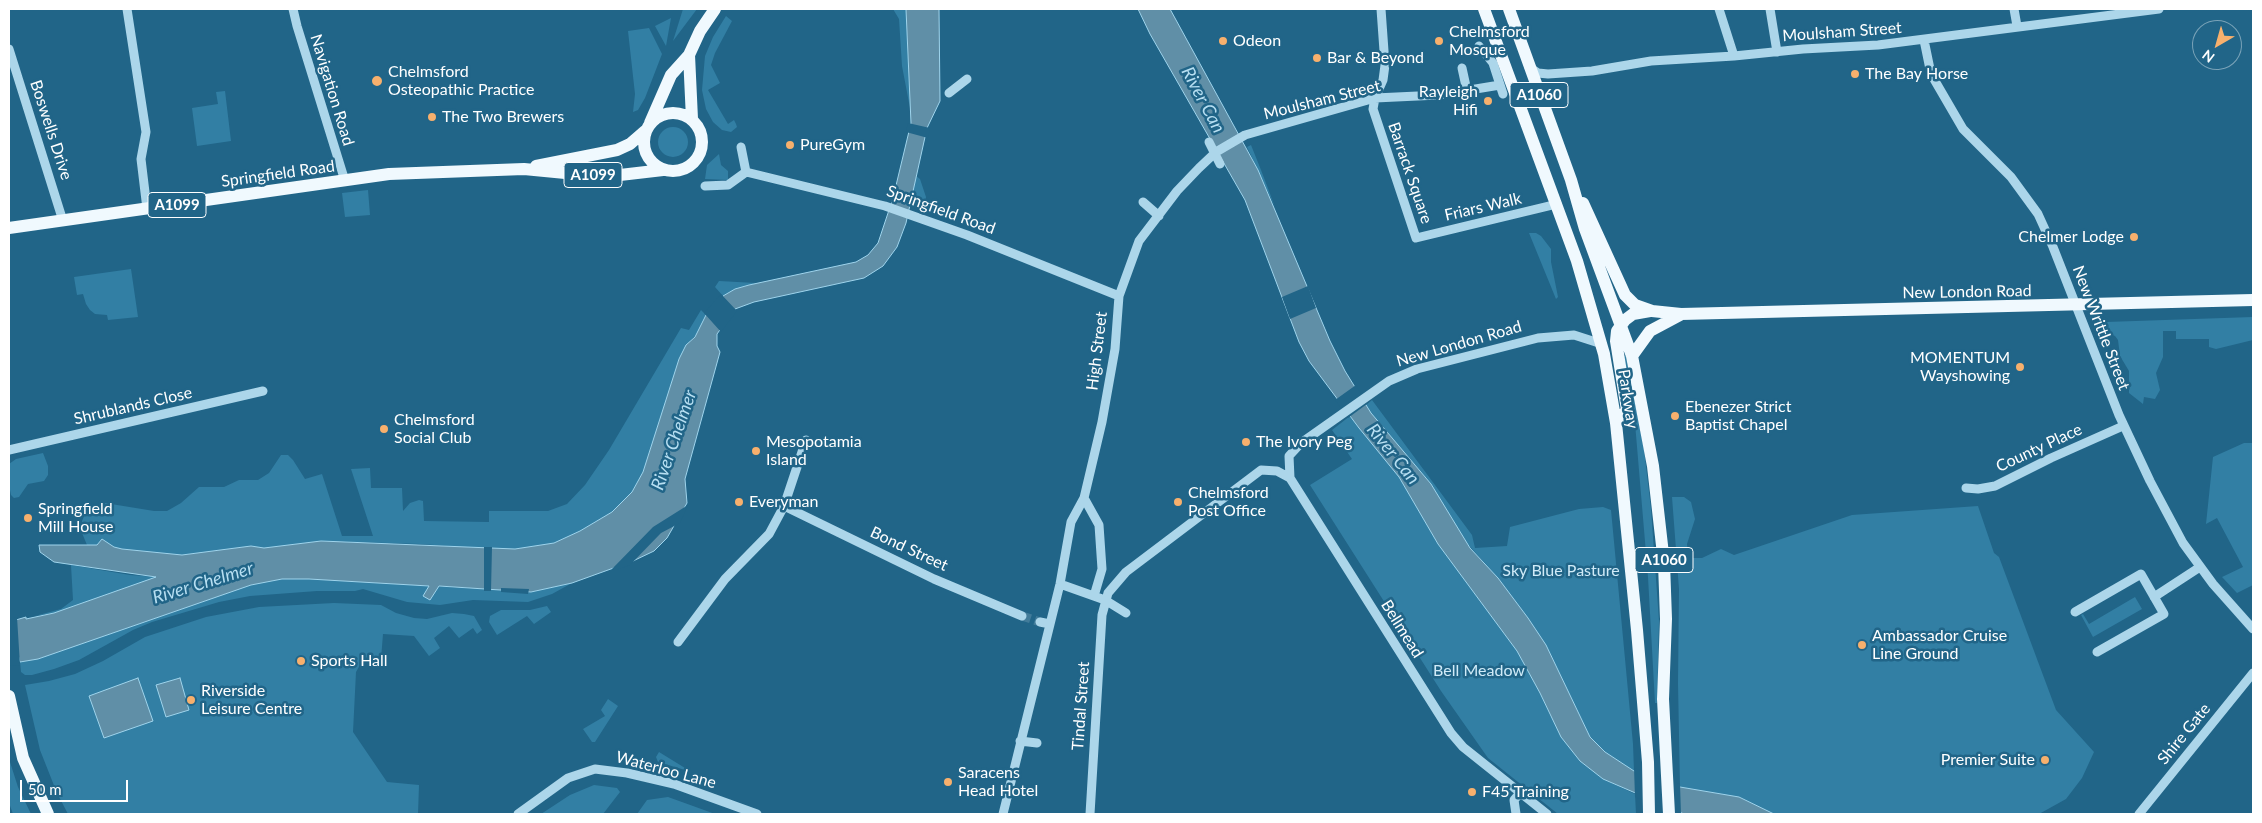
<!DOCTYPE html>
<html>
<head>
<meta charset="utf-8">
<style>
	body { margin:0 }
	#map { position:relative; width:2262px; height:823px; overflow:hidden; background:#216588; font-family:Lato,sans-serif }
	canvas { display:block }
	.frame { position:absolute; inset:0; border:10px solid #fff; pointer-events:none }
	.north { position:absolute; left:2192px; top:20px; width:50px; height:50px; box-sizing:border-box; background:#216588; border:1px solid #7aa3b8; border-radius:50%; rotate:218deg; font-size:14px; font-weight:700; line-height:20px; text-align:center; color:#fff }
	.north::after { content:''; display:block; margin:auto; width:18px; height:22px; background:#f7b06d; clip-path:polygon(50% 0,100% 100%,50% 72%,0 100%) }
	.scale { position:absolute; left:20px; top:780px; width:108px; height:22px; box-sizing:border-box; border:2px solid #fff; border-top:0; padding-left:6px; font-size:15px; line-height:18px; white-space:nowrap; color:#fff; -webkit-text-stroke:4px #216588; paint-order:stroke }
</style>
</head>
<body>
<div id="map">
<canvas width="2262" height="823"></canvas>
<div class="frame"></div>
<div class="north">N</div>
<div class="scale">50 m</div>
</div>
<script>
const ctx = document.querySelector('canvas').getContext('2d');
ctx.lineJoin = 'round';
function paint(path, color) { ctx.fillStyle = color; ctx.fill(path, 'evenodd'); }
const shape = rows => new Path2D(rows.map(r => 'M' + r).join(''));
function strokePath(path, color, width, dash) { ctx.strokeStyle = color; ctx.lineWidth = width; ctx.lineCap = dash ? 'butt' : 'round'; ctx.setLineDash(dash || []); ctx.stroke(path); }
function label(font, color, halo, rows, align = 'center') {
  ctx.font = font + ' Lato,sans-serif'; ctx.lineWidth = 5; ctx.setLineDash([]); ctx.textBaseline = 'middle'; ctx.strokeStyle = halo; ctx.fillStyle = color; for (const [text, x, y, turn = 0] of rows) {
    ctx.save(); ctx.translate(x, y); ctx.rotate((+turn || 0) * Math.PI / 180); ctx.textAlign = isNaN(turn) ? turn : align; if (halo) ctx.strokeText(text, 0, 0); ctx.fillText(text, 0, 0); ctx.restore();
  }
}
const green = shape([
	[683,9,697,9,673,41],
	[893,9,906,9,910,108,902,66,899,19],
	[726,16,732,21,715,53,711,65,720,83,708,90,728,124,734,120,736,124,737,127,731,132,722,130,713,122,706,109,702,90,705,56,713,37],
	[671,18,666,46,655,26],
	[649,28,662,54,645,98,638,110,633,112,635,94,628,31],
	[225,91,231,141,197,146,192,108,218,104,216,92],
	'658 142a15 15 0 1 1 30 0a15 15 0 1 1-30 0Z',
	[1251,145,1261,170,1275,207,1247,147],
	[719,154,721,165,728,171,728,180,705,179,707,165],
	[916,176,920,179,926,197,924,209,910,204],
	[368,190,370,215,345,217,342,193],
	[1529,233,1536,233,1541,236,1551,249,1551,262,1558,297,1556,299],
	[131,269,138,317,108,320,107,315,95,314,90,310,86,304,83,294,77,295,74,277],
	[719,281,756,283,735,289,723,296,715,287],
	[701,310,706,315,699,332,686,345,643,472,632,492,612,512,580,531,554,543,515,549,491,549,420,544,321,541,264,548,251,546,182,555,122,549,114,547,102,539,99,545,87,545,82,533,82,521,87,509,105,503,154,511,167,511,181,503,199,487,224,487,239,480,258,480,269,473,281,455,288,455,293,460,305,479,322,474,342,536,373,536,351,469,370,468,371,488,402,488,403,511,410,503,419,500,423,501,424,521,489,522,489,511,548,511,567,504,585,485,609,450,681,328,689,330],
	[2253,317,2253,340,2216,349,2209,347,2209,339,2176,339,2176,331,2163,331,2163,357,2156,373,2160,390,2155,399,2144,397,2143,404,2129,393,2129,371,2120,356,2118,340,2115,336,2103,331,2101,325,2106,322],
	[1624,356,1626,356,1644,449,1651,509,1659,621,1657,703,1655,703,1648,577,1635,423],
	[1372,400,1472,535,1475,548,1507,546,1510,527,1579,509,1603,507,1611,510,1633,744,1634,771,1605,752,1590,737,1546,645,1528,618,1498,578,1463,539,1431,484,1365,406],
	[1350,416,1399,477,1438,544,1517,651,1540,693,1551,717,1603,779,1635,794,1636,814,1558,814,1488,758,1441,691,1310,485,1352,459,1332,430],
	[2244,443,2253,443,2253,585,2237,593,2222,577,2243,567,2217,518,2206,524,2213,457],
	[43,453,48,466,48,475,44,481,28,484,19,497,14,498,11,495,9,485,9,464,16,459],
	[1672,497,1684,497,1691,502,1695,519,1687,544,1688,554,1692,558,1702,558,1721,549,1734,555,1852,515,1978,506,1994,553,1999,557,2056,710,2094,752,2082,778,2066,799,2039,814,1774,814,1739,797,1680,787,1678,683,1679,589],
	[71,565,130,575,157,577,54,613,35,616,61,609,73,600],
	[282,579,309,579,531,592,572,583,552,594,528,602,473,600,440,605,407,602,363,589,355,591,317,591,250,596,219,602,152,622,133,630,79,660,54,669,32,675,25,675,21,672,20,662,38,659,251,585],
	[2135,597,2142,609,2093,637,2081,615,2083,614,2089,624],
	[334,603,381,605,396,613,414,618,427,619,452,613,464,614,474,616,482,630,477,634,473,628,459,638,449,626,434,638,440,648,429,656,414,636,383,634,381,659,366,660,360,665,356,672,353,732,387,782,419,785,418,814,68,814,57,793,40,750,25,685,49,681,75,674,103,661,145,637,206,617,259,607],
	[547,606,551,612,534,624,527,616,497,635,489,622,490,616,501,610,530,610],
	[608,699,618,706,595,742,592,742,583,729,605,716,601,710],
	[659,752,685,768,685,770,658,762,656,757],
	[9,759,18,787,31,814,13,814,9,803],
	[594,785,617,788,620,792,603,814,541,814,570,795],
	[668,797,693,806,715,814,637,814,647,800]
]);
const water = shape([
	[906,9,939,9,940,101,927,128,906,223,897,247,883,266,864,278,754,302,735,309,717,334,717,346,720,352,685,479,687,503,667,538,654,551,633,561,572,583,531,592,439,586,430,600,423,596,429,586,309,579,282,579,251,585,38,659,20,662,9,622,26,617,26,619,54,613,156,577,54,562,40,552,39,545,97,545,102,539,114,547,122,549,182,555,251,546,264,548,321,541,515,549,554,543,580,531,612,512,632,492,643,472,679,359,686,345,695,337,706,315,723,296,735,289,749,285,856,262,868,255,878,243,893,198,911,123,906,9],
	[1138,9,1170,9,1258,170,1330,341,1345,371,1371,413,1431,484,1470,548,1498,578,1528,618,1546,645,1590,737,1605,752,1634,771,1680,787,1739,797,1774,814,1684,814,1603,779,1580,761,1561,737,1540,693,1517,651,1438,544,1399,477,1359,428,1309,361,1299,342,1245,200,1150,34,1138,9],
	[138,678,153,721,104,738,89,696,138,678],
	[180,678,189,710,166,717,156,685,180,678]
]);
const pier = shape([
	[908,123,930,128,928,138,906,132],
	[1308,286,1316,308,1290,319,1282,297],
	[721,294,737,311,721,332,704,313],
	[1356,385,1367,404,1348,418,1335,400],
	[688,505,680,523,661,533,630,565,616,570,612,569,653,527],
	[484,547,492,547,491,591,484,591],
	[501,588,529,589,528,594,501,592],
	[17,617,20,665,9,666,9,619],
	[1634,768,1680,784,1681,814,1635,797]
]);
const minorTunnel = shape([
	[1022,616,1040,622]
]);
const minor = shape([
	[127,9,146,132,141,159,147,209],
	[293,9,297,26,345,181],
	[1381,9,1385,65,1383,80,1375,98,1373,109,1416,238,1557,204],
	[1719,9,1734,56],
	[1770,9,1777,52],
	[2014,9,2017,26],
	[1924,40,1931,74,1963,129,2011,177,2038,214,2053,247,2119,415,2150,481,2183,543,2213,584,2253,629],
	[1479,46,1493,63,1503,94],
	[9,49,63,221],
	[1529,67,1538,73,1548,74,1592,71,1651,61,1734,56,1803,49,1878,45,2159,9],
	[1462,68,1467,91],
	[949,93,967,79],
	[1209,142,1220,164],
	[741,147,746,172],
	[705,186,728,185,746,172,885,206,967,235,1119,296],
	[1143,202,1159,216],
	[9,450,263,391],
	[1966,488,1978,489,1995,486,2051,458,2123,426],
	[1084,498,1099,525,1102,569,1094,596],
	[784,506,934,579,1022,616],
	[1060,584,1105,600,1126,613],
	[2154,597,2200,567],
	[2075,612,2141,574,2164,614,2097,652],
	[1040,622,1050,624],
	[678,642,725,579,769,534,784,506,806,440],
	[1020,741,1037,743],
	[518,814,568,778,595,769,627,773,674,784,757,814],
	[1003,814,1060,584,1071,522,1084,498,1102,422,1115,349,1119,296,1139,241,1177,191,1199,168,1216,152,1245,135,1375,98,1439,95,1500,85],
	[1090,814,1102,615,1108,593,1126,572,1261,470,1277,471,1290,478],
	[1516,814,1514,800,1520,793],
	[1547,814,1463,747,1451,733,1290,478,1289,456,1301,443,1389,381,1417,369,1538,338,1574,335,1602,344],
	[2139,814,2253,673]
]);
const major = shape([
	[1484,9,1577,261,1604,354,1616,423,1637,630,1648,762,1649,814],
	[1509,9,1571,180,1585,229,1632,356,1653,466,1664,563,1666,619,1663,699,1669,814],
	[689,55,692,119],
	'644 142a29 29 0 1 1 58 0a29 29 0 1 1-58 0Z',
	[650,123,671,75,689,55,700,31,715,9],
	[536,166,617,150,630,144,645,131],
	[1583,203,1625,295,1635,305,1652,311,1681,314,2253,300],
	[9,228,389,174,524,169,586,175,620,175,663,170],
	[1632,356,1650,331,1680,315],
	[1616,423,1627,410,1616,341,1617,331,1625,320,1633,314,1650,311],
	[9,696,23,758,48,814]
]);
const markers = [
	[1223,41,5,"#f7b06d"],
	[1439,41,5,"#f7b06d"],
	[1317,58,5,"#f7b06d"],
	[1855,74,5,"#f7b06d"],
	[377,81,6,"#f7b06d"],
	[1488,101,5,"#f7b06d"],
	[432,117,5,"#f7b06d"],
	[790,145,5,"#f7b06d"],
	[2134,237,5,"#f7b06d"],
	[2020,367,5,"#f7b06d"],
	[1675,416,5,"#f7b06d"],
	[384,429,5,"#f7b06d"],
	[1246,442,5,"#f7b06d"],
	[756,451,5,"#f7b06d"],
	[739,502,5,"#f7b06d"],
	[1178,502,5,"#f7b06d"],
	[28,518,5,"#f7b06d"],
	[1862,645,5,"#f7b06d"],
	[301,661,5,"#f7b06d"],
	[191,700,5,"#f7b06d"],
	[2045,760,5,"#f7b06d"],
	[948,782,5,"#f7b06d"],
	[1472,792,5,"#f7b06d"]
];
const shields = [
	[1539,95,58],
	[593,175,58],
	[177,205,58],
	[1664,560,58]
];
const shieldNames = [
	["A1060",1539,95],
	["A1099",593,175],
	["A1099",177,205],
	["A1060",1664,560]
];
const poiNames = [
	["Chelmsford",1449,32],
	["Mosque",1449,50],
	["Odeon",1233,41],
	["Bar & Beyond",1327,58],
	["Chelmsford",388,72],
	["Osteopathic Practice",388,90],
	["The Bay Horse",1865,74],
	["Rayleigh",1478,92,"right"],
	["Hifi",1478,110,"right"],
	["The Two Brewers",442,117],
	["PureGym",800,145],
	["Chelmer Lodge",2124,237,"right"],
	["MOMENTUM",2010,358,"right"],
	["Wayshowing",2010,376,"right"],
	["Ebenezer Strict",1685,407],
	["Baptist Chapel",1685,425],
	["Chelmsford",394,420],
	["Social Club",394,438],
	["Mesopotamia",766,442],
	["Island",766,460],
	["The Ivory Peg",1256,442],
	["Chelmsford",1188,493],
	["Post Office",1188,511],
	["Everyman",749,502],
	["Springfield",38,509],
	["Mill House",38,527],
	["Ambassador Cruise",1872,636],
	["Line Ground",1872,654],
	["Sports Hall",311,661],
	["Riverside",201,691],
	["Leisure Centre",201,709],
	["Premier Suite",2035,760,"right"],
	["Saracens",958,773],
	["Head Hotel",958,791],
	["F45 Training",1482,792]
];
const streetNames = [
	["Moulsham Street",1842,32,-4],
	["Navigation Road",332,90,73],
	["Moulsham Street",1322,100,-14],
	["Boswells Drive",51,130,72],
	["Barrack Square",1410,173,71],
	["Springfield Road",278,174,-8],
	["Friars Walk",1483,207,-13],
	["Springfield Road",941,210,20],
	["New London Road",1967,292,-1],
	["New Writtle Street",2101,328,69],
	["New London Road",1459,344,-16],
	["High Street",1097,351,-83],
	["Parkway",1628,399,81],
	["Shrublands Close",133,406,-13],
	["County Place",2039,448,-25],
	["Bond Street",909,549,25],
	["Bellmead",1402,629,58],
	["Tindal Street",1081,706,-86],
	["Shire Gate",2184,734,-51],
	["Waterloo Lane",666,770,15]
];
const parkNames = [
	["Sky Blue Pasture",1561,571],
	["Bell Meadow",1479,671]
];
const waterNames = [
	["River Can",1203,100,62],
	["River Chelmer",674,440,-71],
	["River Can",1393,454,51],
	["River Chelmer",203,583,-17]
];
paint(green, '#327fa4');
paint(water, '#608fa7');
strokePath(water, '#9fd4ec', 1);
paint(pier, '#216588');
strokePath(minorTunnel, '#427c9a', 9, [9, 4.5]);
strokePath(minor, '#acd6ea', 9);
strokePath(major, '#f0f9fe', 12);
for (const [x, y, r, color] of markers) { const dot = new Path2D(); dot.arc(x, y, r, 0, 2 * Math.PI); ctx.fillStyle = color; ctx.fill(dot); strokePath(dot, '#216588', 2); }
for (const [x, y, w] of shields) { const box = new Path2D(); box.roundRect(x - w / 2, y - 12.5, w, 25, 4); ctx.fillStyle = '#216588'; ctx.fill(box); strokePath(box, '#fff', 1); }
label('bold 15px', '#fff', null, shieldNames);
label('16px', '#fff', '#216588', poiNames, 'left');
label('16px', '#fff', '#216588', streetNames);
label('16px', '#d0ebf8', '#216588', parkNames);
label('italic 18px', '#b7dff2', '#216588', waterNames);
</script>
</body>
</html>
